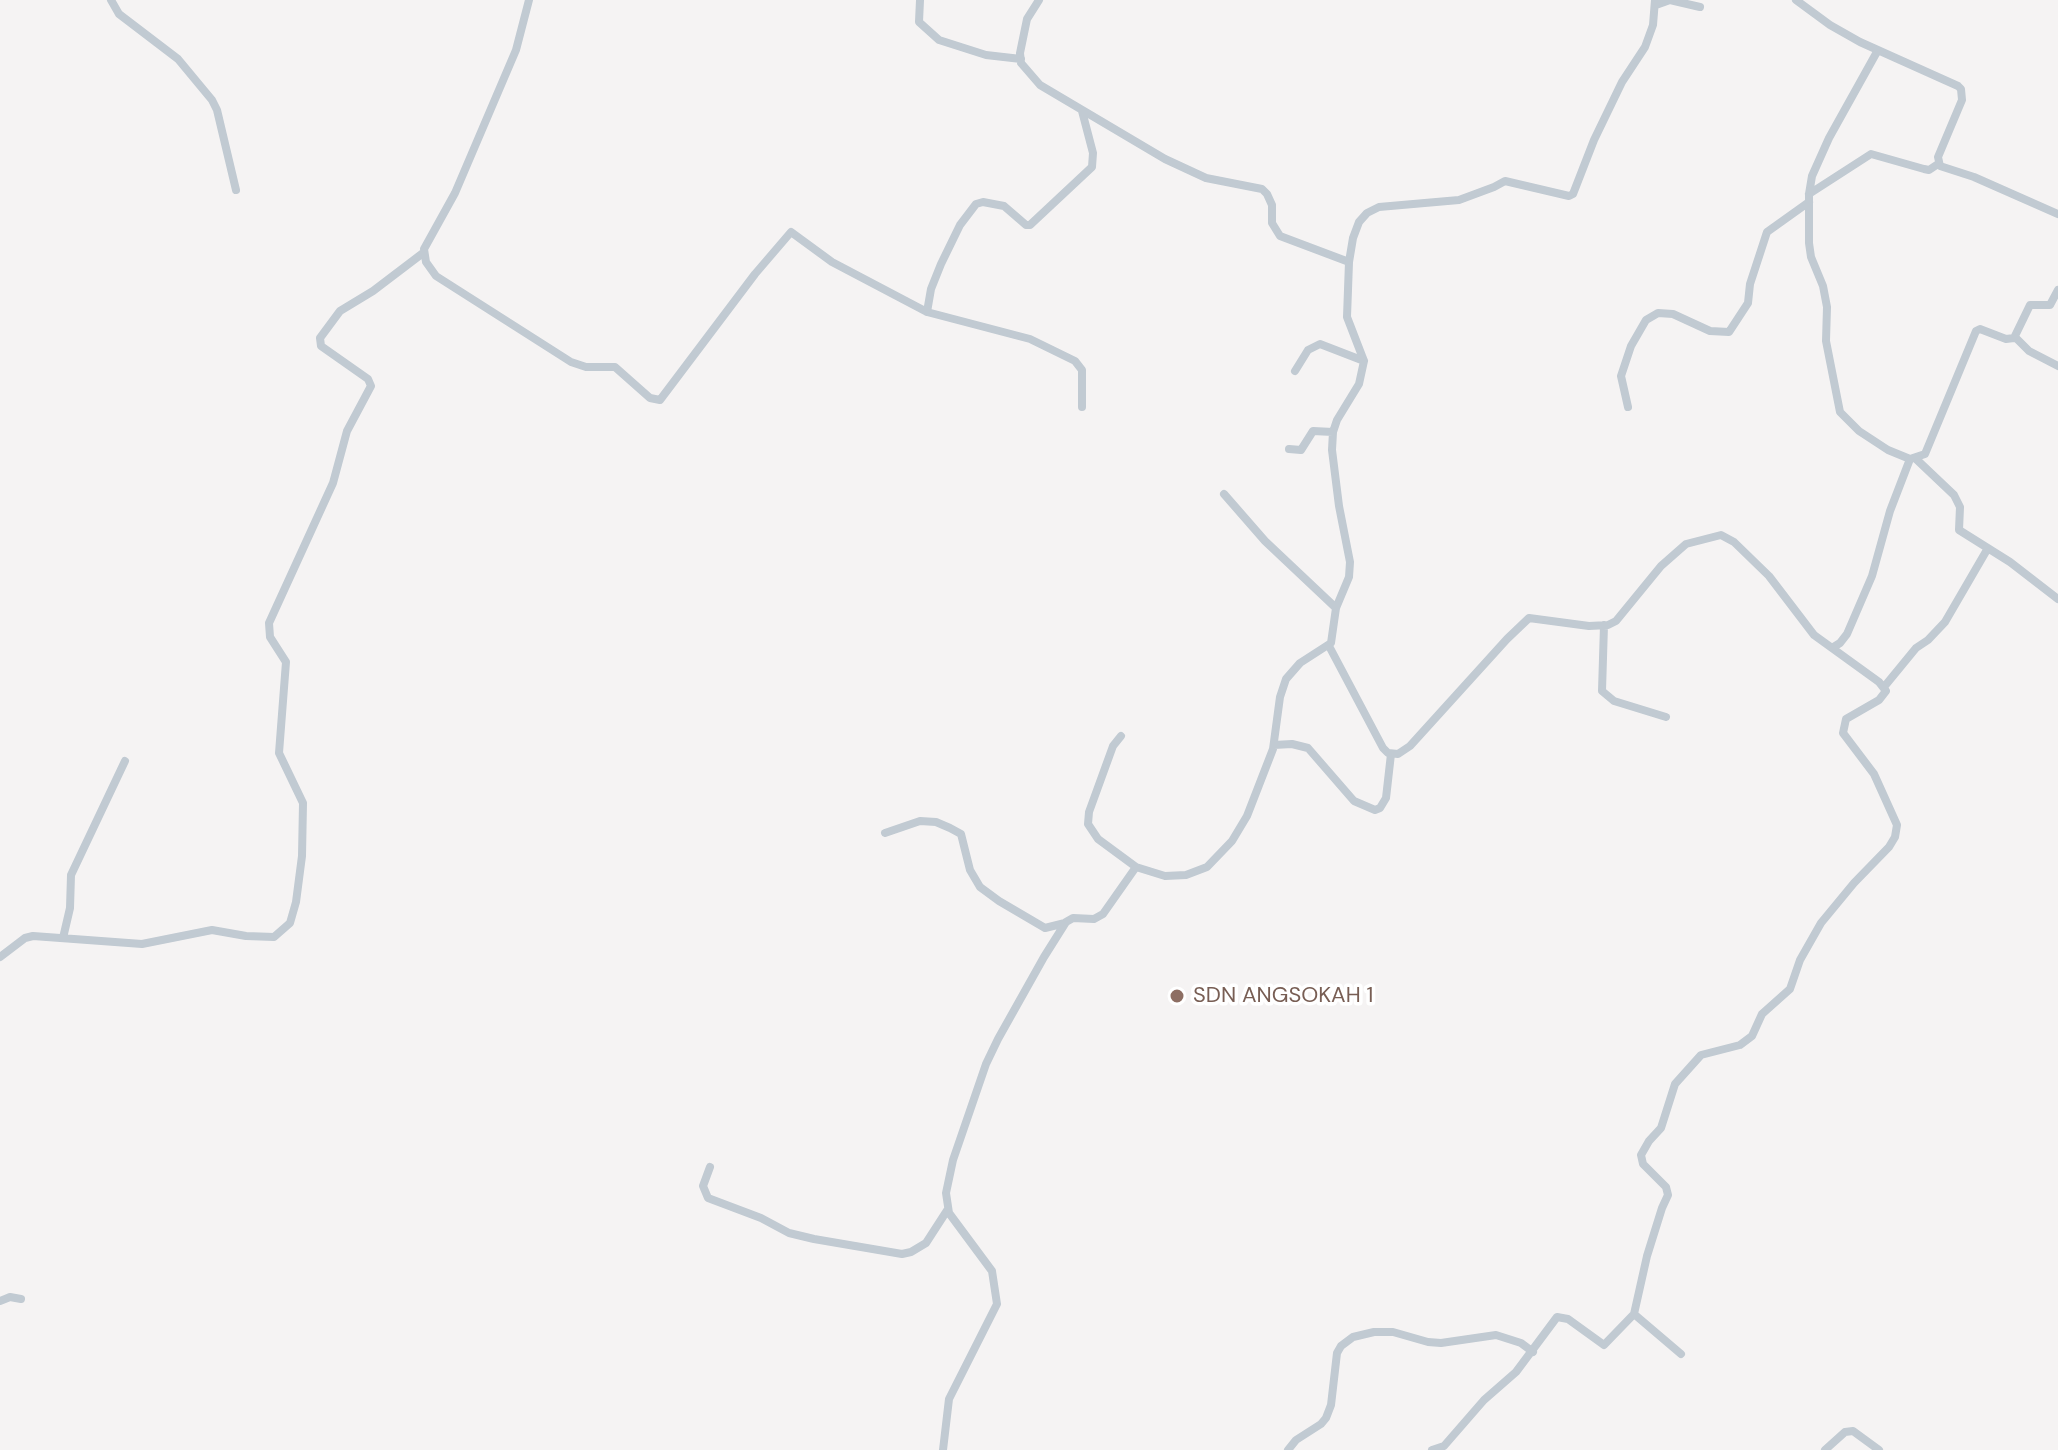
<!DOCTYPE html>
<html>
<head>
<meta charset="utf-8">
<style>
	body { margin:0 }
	canvas { display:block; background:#f5f3f3 }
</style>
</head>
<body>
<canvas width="2058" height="1450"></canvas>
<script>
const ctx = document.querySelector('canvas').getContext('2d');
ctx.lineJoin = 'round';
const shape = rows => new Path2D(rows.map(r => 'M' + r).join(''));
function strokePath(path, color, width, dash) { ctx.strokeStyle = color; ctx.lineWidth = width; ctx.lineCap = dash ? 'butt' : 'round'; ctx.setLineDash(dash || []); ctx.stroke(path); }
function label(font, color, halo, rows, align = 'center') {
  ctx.font = font + ' "DM Sans",sans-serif'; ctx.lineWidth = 7; ctx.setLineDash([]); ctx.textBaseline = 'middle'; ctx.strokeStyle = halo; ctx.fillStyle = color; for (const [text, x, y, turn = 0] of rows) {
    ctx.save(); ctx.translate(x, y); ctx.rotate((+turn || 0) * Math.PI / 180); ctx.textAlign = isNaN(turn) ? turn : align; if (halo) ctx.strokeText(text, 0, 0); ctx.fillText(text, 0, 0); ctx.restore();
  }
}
const street = shape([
	[111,0,119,14,178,59,212,100,217,110,236,190],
	[529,0,516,50,455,193,424,249,426,262,436,276,571,362,586,367,615,367,650,398,660,400,755,274,791,232,832,262,927,312,1030,339,1075,361,1082,370,1082,407],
	[920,0,919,22,939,40,986,55,1021,59],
	[1039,0,1027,19,1020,53,1021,63,1040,85,1165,159,1206,178,1262,189,1267,194,1272,205,1272,223,1280,236,1349,262],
	[1796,0,1830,25,1860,42,1958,86,1961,89,1962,100,1938,157,1940,166,1974,177,2058,214],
	[1656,5,1670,0,1700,7],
	[1809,194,1871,154,1924,169,1929,170,1938,164],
	[927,312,931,289,941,264,960,225,976,204,983,202,1004,206,1026,225,1030,225,1092,167,1093,153,1082,111],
	[2015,337,2029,351,2058,366],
	[1295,371,1308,350,1320,344,1364,361],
	[1628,407,1621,376,1631,346,1646,320,1658,313,1673,314,1710,331,1729,332,1748,303,1750,284,1767,232,1809,202],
	[1289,449,1301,450,1313,431,1333,432],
	[1915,458,1954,495,1960,507,1959,530,2010,562,2058,599],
	[1910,459,1925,454,1976,331,1980,329,2006,339,2014,338,2030,305,2050,305,2058,290],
	[1224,494,1265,541,1336,608],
	[1604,625,1602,691,1614,701,1666,717],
	[1329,646,1383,748,1388,753,1398,754,1410,746,1507,639,1529,618,1589,626,1608,625,1616,621,1661,566,1686,544,1721,535,1734,542,1769,576,1814,635,1879,682,1886,691,1879,700,1846,719,1843,733,1874,774,1897,825,1895,837,1889,847,1854,883,1821,923,1800,960,1790,989,1762,1014,1752,1036,1740,1045,1701,1055,1675,1084,1661,1128,1649,1141,1641,1155,1643,1164,1666,1187,1668,1195,1662,1208,1647,1256,1634,1314,1604,1345,1568,1319,1557,1317,1516,1372,1484,1400,1444,1446,1432,1450],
	[1832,648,1840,643,1847,634,1872,576,1890,511,1910,459,1888,450,1859,431,1840,412,1826,341,1827,307,1823,286,1811,257,1809,243,1809,194,1812,176,1829,138,1878,50],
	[1884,687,1916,648,1928,640,1945,622,1988,548],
	[1121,736,1113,746,1089,812,1088,824,1098,839,1136,867],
	[1274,745,1292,744,1308,748,1354,801,1375,810,1380,808,1386,798,1391,754],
	[885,833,920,821,936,822,950,828,961,834,970,870,980,887,999,901,1045,928,1065,923],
	[63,938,70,908,71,875,125,761],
	[0,957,25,938,33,936,142,944,212,930,246,936,274,937,290,923,296,902,302,856,303,803,279,753,286,662,270,637,269,623,333,483,347,431,371,386,368,379,321,346,320,338,340,311,373,291,423,253],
	[710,1167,703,1186,708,1198,761,1218,789,1233,814,1239,902,1254,911,1252,926,1243,948,1209],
	[0,1301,10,1297,21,1299],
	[1634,1314,1681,1354],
	[943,1450,949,1399,997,1304,992,1271,949,1213,946,1193,953,1160,986,1064,998,1039,1044,957,1066,922,1073,918,1094,919,1103,914,1136,867,1165,876,1186,875,1207,867,1232,841,1247,816,1273,749,1280,697,1286,679,1300,663,1331,643,1336,608,1349,577,1350,562,1339,506,1332,450,1333,432,1337,420,1359,384,1364,361,1347,317,1349,262,1353,238,1359,222,1367,213,1379,207,1459,200,1494,187,1505,181,1569,196,1573,194,1594,140,1622,82,1645,47,1653,25,1655,0],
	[1288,1450,1296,1440,1321,1424,1326,1418,1331,1405,1337,1353,1341,1346,1353,1337,1374,1332,1393,1332,1428,1342,1441,1343,1496,1335,1521,1343,1533,1352],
	[1825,1450,1845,1432,1853,1431,1879,1450]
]);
const markers = [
	[1177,996,8,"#8d6e63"]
];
const educationNames = [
	["SDN ANGSOKAH 1",1193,996]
];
strokePath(street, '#c1cad2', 8);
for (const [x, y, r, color] of markers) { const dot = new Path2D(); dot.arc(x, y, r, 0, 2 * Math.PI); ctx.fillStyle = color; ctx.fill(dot); strokePath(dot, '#fff', 3); }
label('22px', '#785e54', '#fff', educationNames, 'left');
</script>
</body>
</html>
